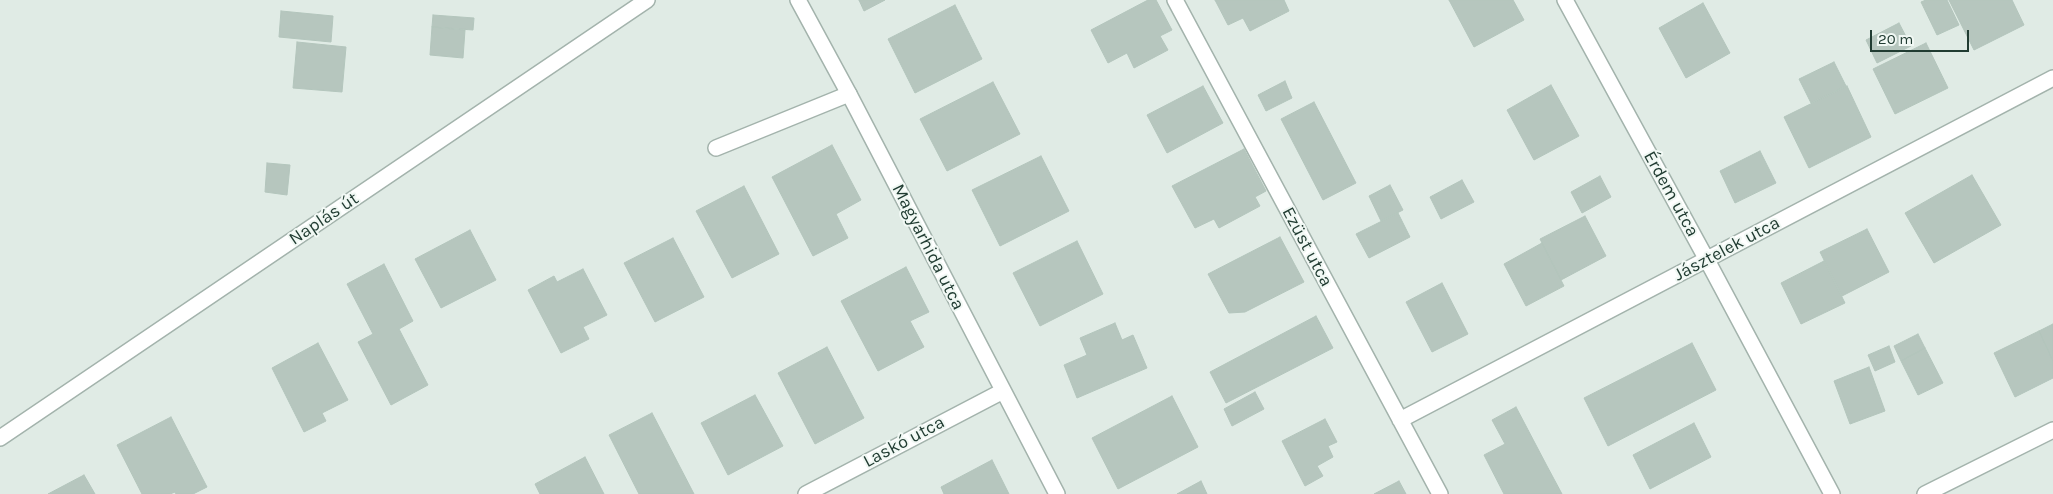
<!DOCTYPE html>
<html>
<head>
<meta charset="utf-8">
<style>
	body { margin:0 }
	#map { position:relative; width:2053px; height:494px; overflow:hidden; background:#e0ebe5; font-family:Karla,sans-serif }
	canvas { display:block }
	.scale { position:absolute; left:1870px; top:30px; width:99px; height:22px; box-sizing:border-box; border:2px solid #213c32; border-top:0; padding-left:6px; font-size:15px; line-height:18px; white-space:nowrap; color:#213c32; -webkit-text-stroke:4px #f1f8f4; paint-order:stroke }
</style>
</head>
<body>
<div id="map">
<canvas width="2053" height="494"></canvas>
<div class="scale">20 m</div>
</div>
<script>
const ctx = document.querySelector('canvas').getContext('2d');
ctx.lineJoin = 'round';
function paint(path, color) { ctx.fillStyle = color; ctx.fill(path, 'evenodd'); }
const shape = rows => new Path2D(rows.map(r => 'M' + r).join(''));
function strokePath(path, color, width, dash) { ctx.strokeStyle = color; ctx.lineWidth = width; ctx.lineCap = dash ? 'butt' : 'round'; ctx.setLineDash(dash || []); ctx.stroke(path); }
function label(font, color, halo, rows, align = 'center') {
  ctx.font = font + ' Karla,sans-serif'; ctx.lineWidth = 4; ctx.setLineDash([]); ctx.textBaseline = 'middle'; ctx.strokeStyle = halo; ctx.fillStyle = color; for (const [text, x, y, turn = 0] of rows) {
    ctx.save(); ctx.translate(x, y); ctx.rotate((+turn || 0) * Math.PI / 180); ctx.textAlign = isNaN(turn) ? turn : align; if (halo) ctx.strokeText(text, 0, 0); ctx.fillText(text, 0, 0); ctx.restore();
  }
}
const building = shape([
	[859,0,885,0,864,11,859,0],
	[1148,0,1156,0,1172,30,1160,36,1168,50,1134,68,1127,53,1108,63,1091,30,1148,0],
	[1215,0,1284,0,1289,11,1250,31,1243,18,1228,25,1215,0],
	[1449,0,1513,0,1524,20,1474,47,1449,0],
	[1926,0,1947,0,1959,25,1937,35,1921,2,1926,0],
	[1949,0,2012,0,2024,25,1974,50,1949,0],
	[1703,3,1730,53,1686,78,1659,28,1703,3],
	[955,5,982,59,915,93,888,39,955,5],
	[281,11,333,16,331,42,279,37,281,11],
	[433,15,474,18,473,30,432,27,433,15],
	[1899,23,1911,46,1877,63,1866,40,1899,23],
	[432,27,465,30,463,58,430,55,432,27],
	[297,42,346,47,342,92,293,88,297,42],
	[1926,43,1948,88,1895,114,1873,69,1926,43],
	[1834,62,1846,86,1811,103,1799,79,1834,62],
	[1285,81,1292,98,1266,111,1258,95,1285,81],
	[993,82,1020,134,947,171,920,119,993,82],
	[1551,85,1579,136,1534,160,1507,110,1551,85],
	[1203,86,1223,123,1167,153,1147,115,1203,86],
	[1847,86,1871,137,1809,168,1784,117,1847,86],
	[1314,102,1356,183,1323,200,1281,119,1314,102],
	[832,145,861,200,836,214,848,238,813,256,772,177,832,145],
	[1244,149,1266,191,1255,197,1260,206,1219,228,1214,219,1195,228,1172,186,1244,149],
	[1760,151,1776,183,1735,203,1720,171,1760,151],
	[1041,156,1069,211,1000,246,972,190,1041,156],
	[267,163,290,165,287,195,265,192,267,163],
	[1972,175,2001,225,1934,263,1905,213,1972,175],
	[1600,176,1611,197,1582,213,1571,192,1600,176],
	[1462,180,1474,202,1441,219,1430,197,1462,180],
	[1390,185,1403,210,1381,221,1369,196,1390,185],
	[744,186,779,254,732,278,696,211,744,186],
	[1398,213,1410,237,1369,258,1356,234,1398,213],
	[1585,216,1606,256,1561,280,1540,239,1585,216],
	[1867,229,1889,272,1842,296,1820,252,1867,229],
	[470,230,496,280,441,308,415,259,470,230],
	[1280,237,1304,282,1245,312,1229,313,1208,274,1280,237],
	[673,238,704,297,655,322,624,263,673,238],
	[1077,241,1103,294,1040,326,1013,273,1077,241],
	[1542,243,1564,286,1526,306,1504,264,1542,243],
	[1824,261,1845,303,1801,324,1781,283,1824,261],
	[384,264,413,321,399,329,428,385,391,405,358,342,373,334,347,284,384,264],
	[906,267,929,312,910,321,924,347,878,371,841,301,906,267],
	[583,269,607,315,583,327,589,339,561,353,528,290,554,276,557,282,583,269],
	[1442,283,1468,334,1432,352,1406,302,1442,283],
	[1316,316,1333,348,1226,403,1210,372,1316,316],
	[1115,323,1122,340,1133,335,1147,368,1077,398,1064,365,1087,355,1080,338,1115,323],
	[2053,324,2053,361,2039,331,2053,324],
	[2039,331,2053,361,2053,378,2015,397,1994,353,2039,331],
	[1918,334,1925,348,1901,361,1894,346,1918,334],
	[318,343,348,400,322,413,326,421,304,432,272,368,318,343],
	[1692,343,1716,390,1608,446,1584,398,1692,343],
	[1889,346,1895,362,1875,371,1868,355,1889,346],
	[827,347,864,418,815,444,778,373,827,347],
	[1925,348,1943,383,1918,395,1901,361,1925,348],
	[1869,367,1885,411,1850,424,1834,381,1869,367],
	[1255,392,1264,409,1232,426,1224,409,1255,392],
	[755,395,783,446,728,475,701,423,755,395],
	[1172,396,1198,447,1118,489,1092,438,1172,396],
	[1516,407,1547,466,1562,494,1504,494,1484,455,1505,444,1492,420,1516,407],
	[652,413,694,494,639,494,609,435,652,413],
	[171,417,207,487,193,494,176,494,175,492,170,494,142,494,117,445,171,417],
	[1325,419,1337,442,1328,446,1333,457,1317,466,1323,476,1305,486,1282,441,1325,419],
	[1694,423,1711,457,1650,489,1633,455,1694,423],
	[585,457,604,494,540,494,535,484,585,457],
	[992,460,1009,494,944,494,941,487,992,460],
	[84,475,95,494,48,494,84,475],
	[1201,481,1207,494,1177,494,1201,481],
	[1399,481,1406,494,1374,494,1399,481]
]);
const service = shape([
	[716,148,849,94]
]);
const minor = shape([
	[798,0,849,94,1057,494],
	[1175,0,1440,494],
	[1565,0,1707,260,1832,494],
	[1400,420,2053,78],
	[806,494,1003,391],
	[1925,494,2053,430]
]);
const tertiary = shape([
	[0,438,647,0]
]);
const streetNames = [
	["Érdem utca",1671,194,61],
	["Naplás út",324,219,-34],
	["Magyarhida utca",928,247,63],
	["Ezüst utca",1307,247,62],
	["Jásztelek utca",1727,249,-28],
	["Laskó utca",904,442,-28]
];
paint(building, '#b6c6be');
strokePath(building, '#b3c5bc', 1);
strokePath(service, '#a3b3ac', 18);
strokePath(minor, '#a3b3ac', 18);
strokePath(tertiary, '#a3b3ac', 18);
strokePath(service, '#fff', 15);
strokePath(minor, '#fff', 15);
strokePath(tertiary, '#fff', 15);
label('18px', '#213c32', '#f1f8f4', streetNames);
</script>
</body>
</html>
